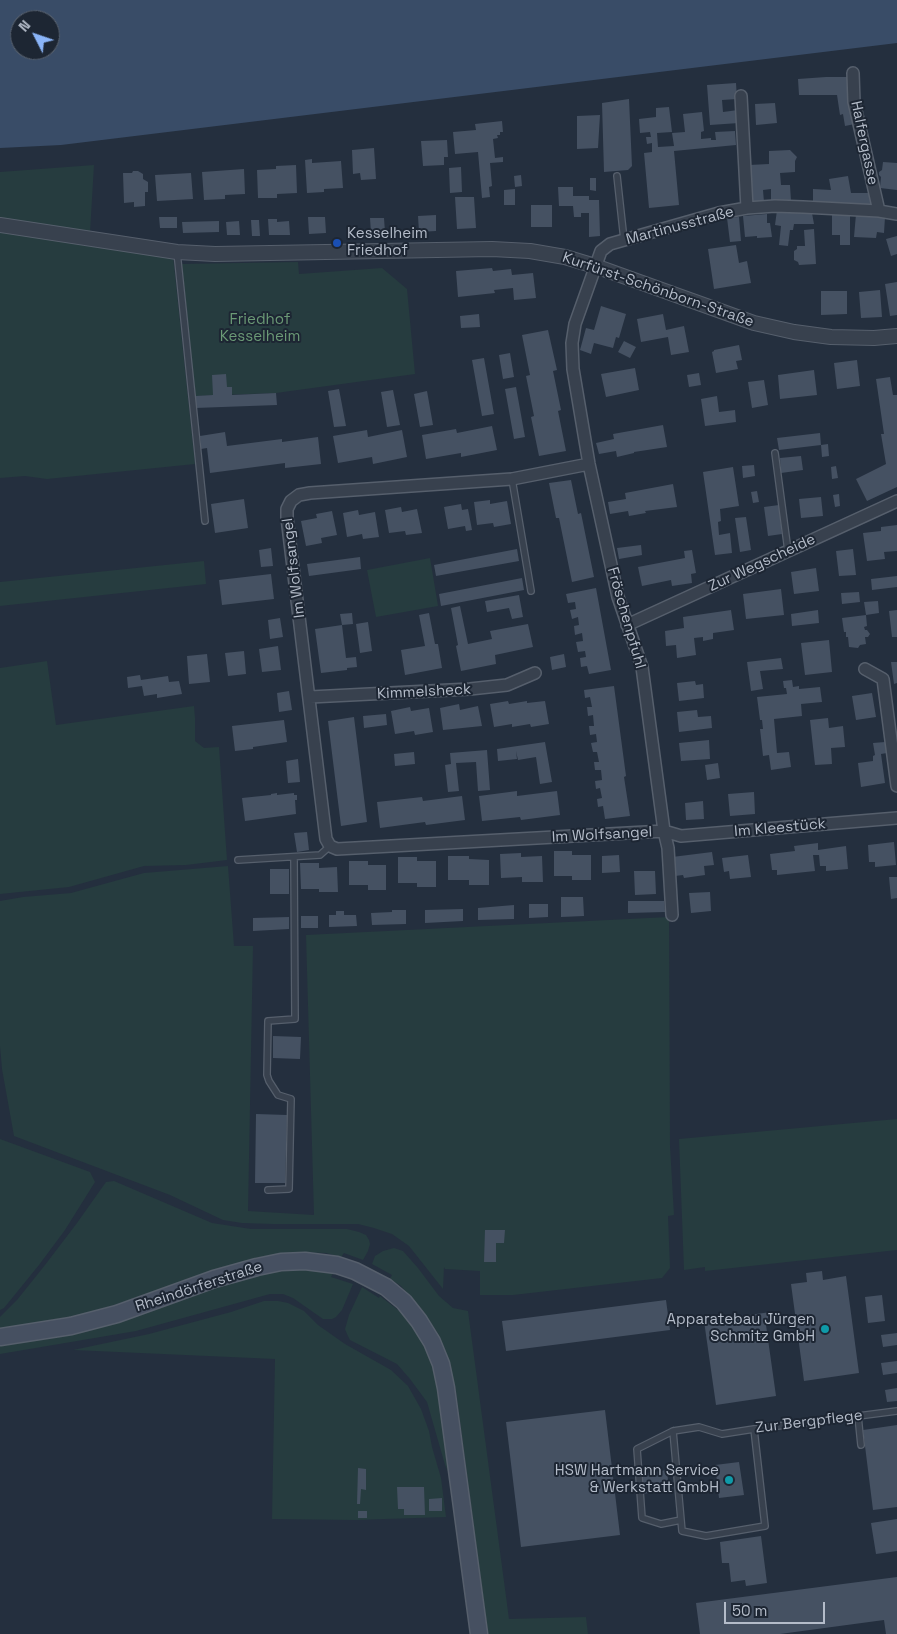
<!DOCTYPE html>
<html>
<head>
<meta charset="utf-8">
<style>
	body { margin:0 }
	#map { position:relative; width:897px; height:1634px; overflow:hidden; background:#242f3e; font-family:"Space Grotesk",sans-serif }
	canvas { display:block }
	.north { position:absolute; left:10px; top:10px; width:50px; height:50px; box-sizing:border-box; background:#1d2633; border:1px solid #59626f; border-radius:50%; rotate:311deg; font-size:14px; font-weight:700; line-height:20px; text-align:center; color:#b4bcc9 }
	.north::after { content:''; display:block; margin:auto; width:18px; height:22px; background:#8ab4f8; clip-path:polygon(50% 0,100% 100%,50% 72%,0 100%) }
	.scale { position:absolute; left:724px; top:1602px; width:101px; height:22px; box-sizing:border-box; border:2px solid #b4bcc9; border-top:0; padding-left:6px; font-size:15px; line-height:18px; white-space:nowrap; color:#b4bcc9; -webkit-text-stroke:4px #1d2633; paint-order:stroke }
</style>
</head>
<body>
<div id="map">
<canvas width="897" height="1634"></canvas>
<div class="north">N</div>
<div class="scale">50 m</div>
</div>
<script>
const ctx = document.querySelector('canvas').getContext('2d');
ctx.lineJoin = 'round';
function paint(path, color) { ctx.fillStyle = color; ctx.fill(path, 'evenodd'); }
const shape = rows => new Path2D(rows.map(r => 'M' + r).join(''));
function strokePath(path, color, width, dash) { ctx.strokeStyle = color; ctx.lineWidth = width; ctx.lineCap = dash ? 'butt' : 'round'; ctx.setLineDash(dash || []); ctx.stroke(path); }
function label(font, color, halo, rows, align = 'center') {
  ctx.font = font + ' "Space Grotesk",sans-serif'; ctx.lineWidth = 4; ctx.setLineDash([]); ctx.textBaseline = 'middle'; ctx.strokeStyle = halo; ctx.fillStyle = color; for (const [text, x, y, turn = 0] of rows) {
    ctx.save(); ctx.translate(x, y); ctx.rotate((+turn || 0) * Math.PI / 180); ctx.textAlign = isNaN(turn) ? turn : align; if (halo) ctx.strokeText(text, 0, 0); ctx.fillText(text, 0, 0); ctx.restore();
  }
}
const green = shape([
	[94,165,90,233,0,218,0,172],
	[0,231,173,256,195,464,47,479,25,476,0,478],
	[298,262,299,274,382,268,407,289,415,374,276,393,195,396,182,264],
	[430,558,438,606,376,617,367,570],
	[204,561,206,584,0,606,0,582],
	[47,661,56,725,194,706,195,718,195,741,204,748,219,747,227,860,186,865,144,866,69,887,0,894,0,668],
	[228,866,234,946,253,946,248,1211,314,1215,306,935,669,917,670,1146,674,1215,668,1216,670,1268,662,1278,513,1295,480,1295,480,1271,445,1269,444,1267,443,1289,409,1246,392,1234,374,1228,358,1224,273,1224,242,1223,223,1220,170,1195,14,1136,2,1069,0,1046,0,901,23,897,71,893,144,873],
	[897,1119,897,1250,705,1271,705,1267,684,1270,679,1139],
	[0,1139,90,1172,95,1182,65,1230,39,1265,4,1308,0,1310],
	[114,1181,212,1223,251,1229,347,1229,359,1232,366,1235,369,1240,370,1244,368,1251,363,1260,344,1253,341,1257,326,1253,297,1252,260,1257,225,1267,124,1302,81,1315,0,1329,0,1317,17,1300,45,1265,77,1223,106,1182],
	[394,1248,403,1251,418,1268,439,1296,453,1308,468,1311,509,1619,586,1617,588,1634,488,1634,456,1391,437,1332,423,1311,401,1286,390,1279,392,1275,372,1264,375,1256,383,1251],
	[301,1269,333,1273,331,1277,353,1284,342,1310,336,1317,332,1319,323,1319,293,1298,283,1294,270,1294,136,1331,0,1354,0,1344,47,1339,123,1321,234,1281,269,1272],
	[362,1287,379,1298,380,1296,407,1317,424,1345,431,1361,440,1398,450,1476,445,1465,427,1402,410,1379,397,1364,350,1340,347,1334,345,1329,349,1315],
	[264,1301,278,1301,288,1303,304,1311,318,1325,345,1344,391,1370,408,1386,421,1409,429,1431,432,1447,441,1478,446,1517,355,1520,272,1519,275,1359,73,1350,149,1334,231,1312]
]);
const water = shape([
	[0,0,897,0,897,43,61,145,0,148],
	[20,20,50,20,50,50,20,50]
]);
const building = shape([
	[826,77,847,77,855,124,845,126,843,114,840,115,837,95,799,95,798,79],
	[736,83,737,99,722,100,723,112,738,110,739,123,710,125,707,85],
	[629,99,632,166,628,170,604,172,602,103],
	[775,103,777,123,756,125,755,104],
	[669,107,672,132,657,133,658,147,674,146,672,133,685,132,683,114,702,112,704,131,701,132,701,139,711,138,711,140,716,140,715,132,735,131,736,145,674,151,679,205,649,208,644,153,652,152,652,143,647,144,646,137,651,137,650,132,640,133,639,119,656,117,656,108],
	[600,115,598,148,577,149,577,116],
	[502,121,503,132,500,132,500,135,497,135,498,138,493,139,495,158,503,157,503,162,490,163,492,186,489,187,490,197,482,198,478,152,455,154,453,132,476,130,475,124],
	[447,140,448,157,444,157,444,165,423,166,421,141],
	[374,148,376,179,361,180,360,173,353,174,352,150],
	[790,150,797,157,795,161,795,172,780,173,781,185,790,185,791,201,771,201,771,189,763,190,764,202,751,202,749,165,769,164,769,151],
	[312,159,312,163,341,161,343,188,324,189,324,192,307,193,305,160],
	[883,162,897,163,897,190,880,188,881,177,879,175,879,172,882,170],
	[296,165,297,193,277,194,277,198,258,198,257,170,276,169,276,166],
	[461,167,462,192,450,193,449,168],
	[244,169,245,194,225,195,225,199,204,200,202,172],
	[133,171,138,171,143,174,143,179,148,182,148,192,145,192,145,206,134,207,134,202,124,203,123,173,132,173],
	[191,173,193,199,157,201,155,175],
	[521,175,522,186,515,187,514,176],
	[848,176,851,193,870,193,870,205,813,204,813,189,831,190,829,179],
	[590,178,596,178,596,191,590,190],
	[558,187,573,187,573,196,589,196,589,200,599,200,600,236,589,237,589,213,581,213,581,217,574,217,573,206,559,206],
	[515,189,515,205,504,205,504,190],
	[455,197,474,197,476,228,457,229],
	[531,205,552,205,552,227,531,227],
	[777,210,812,213,814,224,794,224,793,230,790,230,788,246,779,245,781,226,775,225],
	[767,214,767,223,770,223,772,237,757,238,757,236,745,237,743,216],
	[832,214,850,214,850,245,840,245,840,235,832,235],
	[856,214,885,217,884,233,877,232,876,238,854,237],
	[436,215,436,231,419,232,418,216],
	[159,217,177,217,177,228,160,228],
	[308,217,325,217,326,233,309,234],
	[739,217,741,241,730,242,727,218],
	[370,218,384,218,385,232,371,233],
	[268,219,277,219,277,222,289,221,290,235,269,235],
	[251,220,259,220,260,236,252,236],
	[219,221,219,232,183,233,182,222],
	[239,221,240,235,227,235,226,222],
	[814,229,816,264,799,265,798,262,794,260,794,251,797,249,797,246,805,246,804,230],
	[897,236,897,254,891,256,886,239],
	[736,245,739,263,747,261,751,283,714,289,708,249],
	[492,268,493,271,511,269,512,275,533,273,536,298,514,300,513,288,494,290,495,293,458,297,456,271],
	[897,282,897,315,890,316,885,284],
	[880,290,882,317,861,318,859,292],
	[821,291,847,291,847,314,821,315],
	[601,306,626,314,619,338,616,337,613,348,594,343,591,354,580,350,586,328,594,330],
	[479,314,480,327,461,328,460,316],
	[663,314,666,330,684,326,689,352,671,355,668,337,641,342,637,319],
	[548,330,557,370,553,371,561,410,558,411,566,451,539,456,531,417,534,416,526,376,530,375,522,335],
	[624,341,636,347,630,358,618,352],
	[739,345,742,360,736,361,738,369,716,373,712,352,714,351,714,350],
	[510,353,514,377,503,379,499,355],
	[484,358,494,414,482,416,472,360],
	[857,360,860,386,837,389,834,363],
	[635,368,639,390,606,397,601,374],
	[814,370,817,395,780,399,778,375],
	[699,373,701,385,689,387,687,375],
	[226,374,227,387,232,387,232,395,276,393,277,405,195,408,195,396,213,395,212,375],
	[890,377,893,395,897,395,897,487,867,501,856,479,886,464,881,434,884,434,876,379],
	[764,380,768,405,752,408,748,382],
	[516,387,525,437,514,439,505,389],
	[339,389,346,426,334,427,328,391],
	[393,390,400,425,387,427,381,392],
	[427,391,433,425,420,427,414,394],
	[717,396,719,412,735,410,736,422,705,426,701,399],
	[663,425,667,447,634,452,634,453,617,457,616,451,599,454,596,443,614,439,613,434],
	[492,426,497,450,461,457,461,453,426,459,422,435,456,429,457,433],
	[367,430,368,437,402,430,407,457,373,464,372,457,338,463,333,436],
	[225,432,227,446,282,439,282,442,318,437,321,464,285,468,285,463,210,473,207,448,201,449,200,436],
	[820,433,821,445,779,450,777,438],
	[828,444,829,456,822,457,821,445],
	[801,456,803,470,781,473,780,458],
	[754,465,755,476,743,478,742,466],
	[836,466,838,478,832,479,831,467],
	[733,467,739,506,720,509,721,521,718,522,719,535,730,533,732,553,715,555,703,472],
	[571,480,578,514,581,513,594,577,572,582,559,518,556,518,549,483],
	[673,484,677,507,645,511,646,513,629,516,628,511,610,514,608,502,626,499,625,493],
	[757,491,759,502,753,503,751,492],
	[839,494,840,506,835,507,833,495],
	[821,497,823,516,801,518,799,499],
	[244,499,248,528,215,533,211,504],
	[490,500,490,504,507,501,511,524,494,527,493,523,477,525,474,502],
	[461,504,462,510,468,509,472,530,466,531,465,526,448,529,444,507],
	[779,505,782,534,768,536,764,507],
	[401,507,402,512,417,509,422,533,406,535,405,531,389,533,385,510],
	[358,510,359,515,375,512,379,537,363,539,362,534,347,537,343,513],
	[332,511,337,535,321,538,322,543,306,546,301,521,317,518,316,514],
	[746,517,751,550,740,552,735,518],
	[897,525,897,551,884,552,885,559,867,561,863,533,881,531,881,527],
	[641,545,642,555,619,559,617,548],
	[271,548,273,566,261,567,259,550],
	[517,549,519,561,436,576,434,565],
	[853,549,856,575,839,576,836,551],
	[692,550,696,573,691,574,692,583,672,586,671,580,642,586,638,567,685,558,684,551],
	[360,557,361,569,309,576,307,564],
	[816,568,819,591,794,594,791,572],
	[271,574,274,599,222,605,219,580],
	[897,576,897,587,872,590,871,579],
	[522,578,524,590,441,606,439,594],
	[596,588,611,670,589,674,587,666,581,667,580,658,586,657,585,651,578,652,576,642,583,641,582,633,575,635,574,626,579,625,578,617,572,619,570,610,576,609,575,602,568,603,566,594],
	[781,589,784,615,746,619,743,594],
	[859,592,860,602,842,604,841,593],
	[519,595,523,617,512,619,509,608,487,612,485,601],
	[878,601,879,613,866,615,864,602],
	[460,606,468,644,492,639,490,631,528,624,533,647,495,655,496,664,461,671,456,646,458,645,451,608],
	[731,610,734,630,713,633,713,639,703,641,703,637,694,638,696,655,677,658,676,645,666,646,665,631,684,628,683,617],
	[818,610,819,623,792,626,791,614],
	[897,610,897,637,892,637,889,611],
	[352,613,353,624,342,625,340,614],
	[429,613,435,644,438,644,442,668,405,675,401,650,425,646,419,615],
	[866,615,867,626,864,627,865,630,867,630,870,634,868,637,865,637,866,644,860,645,858,648,849,647,848,637,846,637,846,632,844,632,842,618],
	[280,618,283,637,270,639,268,620],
	[368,622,372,651,360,653,356,624],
	[342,625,346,658,356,657,357,667,347,668,347,670,321,673,315,629],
	[829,640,832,672,805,675,801,643],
	[278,646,281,670,262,672,259,649],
	[244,651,246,674,228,676,225,653],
	[207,654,210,682,189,684,187,656],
	[564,654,566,667,552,670,550,657],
	[781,658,783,669,760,671,763,689,751,691,747,662],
	[891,662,897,662,897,683,894,684],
	[140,675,141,680,168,676,169,682,179,681,182,694,157,698,157,694,144,696,142,686,128,688,127,677],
	[792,680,793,687,799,686,799,689,820,687,822,702,801,704,802,716,774,719,777,753,789,752,791,767,771,770,769,755,763,756,760,729,763,729,762,720,760,720,757,697,787,694,786,688,784,688,783,681],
	[695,681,696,685,703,684,704,698,679,701,677,683],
	[614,686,626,776,624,777,630,816,605,819,603,806,598,807,597,799,602,798,600,788,596,789,595,781,602,780,601,770,595,770,594,762,599,762,597,752,593,752,591,743,597,742,596,734,590,735,589,726,594,726,593,715,588,716,587,707,592,707,590,697,585,698,584,690],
	[289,691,292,710,279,712,277,693],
	[872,693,876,717,856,720,852,696],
	[508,701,509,704,527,701,527,703,545,701,549,724,531,727,530,724,512,727,512,724,494,727,490,704],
	[459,704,460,710,478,706,482,726,443,730,440,708],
	[410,707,411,711,429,708,433,732,415,735,414,731,395,734,391,711],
	[697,710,698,717,711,716,712,728,679,732,677,712],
	[386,714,387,725,364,728,363,716],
	[354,717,367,822,341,826,328,721],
	[828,718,829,728,843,726,845,747,831,748,832,764,815,765,810,720],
	[284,720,287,742,253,747,253,749,235,751,232,726],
	[709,740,710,759,681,761,679,743],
	[545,742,552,782,540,784,536,757,518,760,516,751,517,759,498,761,497,749],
	[885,742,887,753,881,754,885,783,861,787,858,763,873,761,873,756,875,755,873,743],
	[487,750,490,790,478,791,476,762,456,763,459,791,448,792,445,765,451,764,450,753],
	[414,752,415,764,395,766,394,754],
	[298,759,300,782,288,783,286,761],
	[718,763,720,778,707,780,705,765],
	[517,791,517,796,557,791,560,815,521,820,520,817,482,821,479,796],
	[754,792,755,814,730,816,728,794],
	[277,793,277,795,294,793,294,795,297,795,297,800,295,800,296,814,245,821,242,798,271,795,271,794],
	[462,796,465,820,426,825,425,822,380,828,377,802,422,797,423,801],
	[703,801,704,819,686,820,685,803],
	[307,832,309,850,297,852,294,833],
	[894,842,896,865,875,867,875,862,869,862,868,845],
	[818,843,818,850,846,846,848,869,826,871,826,866,820,866,819,855,813,855,815,871,777,875,777,870,772,870,770,854,795,851,794,846],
	[554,851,572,851,572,855,591,855,591,880,572,880,572,876,554,876],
	[712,852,714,865,704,866,705,875,684,878,683,875,675,876,672,857],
	[521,853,521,857,542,856,543,882,522,882,522,877,501,878,500,854],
	[619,855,620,872,602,873,602,856],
	[748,855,751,877,730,879,729,871,724,872,722,858],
	[448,856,469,856,469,859,489,860,489,885,469,885,469,880,448,880],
	[398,857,417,857,417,861,436,861,436,887,417,887,417,883,398,883],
	[349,861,368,861,368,865,386,865,386,890,368,890,368,885,349,885],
	[300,863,319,863,319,868,337,867,338,892,319,892,319,889,301,889],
	[270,869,289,869,289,894,270,894],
	[634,871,655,871,656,894,635,895],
	[889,877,897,877,897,898,891,899],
	[710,892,711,911,691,913,689,893],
	[561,897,583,897,584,916,561,917],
	[628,901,664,901,665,912,628,913],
	[529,904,548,904,548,917,529,918],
	[514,905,514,919,478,920,478,908],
	[463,909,463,921,425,923,425,910],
	[392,910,406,910,406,924,372,925,371,913,392,912],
	[336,911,344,911,344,915,356,915,357,926,329,927,329,915,336,915],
	[301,916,318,916,318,928,301,928],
	[289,917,289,929,253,931,253,918],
	[273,1036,301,1037,300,1059,273,1058],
	[256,1114,287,1115,285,1183,255,1183],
	[485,1230,505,1230,504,1243,496,1243,496,1262,484,1262],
	[822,1271,823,1280,846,1276,859,1373,804,1381,791,1284,807,1282,806,1273],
	[882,1295,885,1321,868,1323,865,1297],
	[666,1300,670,1330,506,1351,502,1321],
	[771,1312,773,1324,766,1325,776,1396,716,1405,704,1321],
	[897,1333,897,1345,883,1347,881,1335],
	[897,1361,897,1373,883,1375,881,1363],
	[897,1388,897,1401,887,1402,885,1390],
	[605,1410,620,1535,521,1547,506,1422],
	[897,1425,897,1507,873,1510,863,1430],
	[739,1462,744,1495,719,1498,715,1465],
	[358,1468,366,1469,366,1490,361,1489,360,1504,357,1504],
	[667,1470,669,1490,642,1494,639,1474],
	[397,1487,424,1487,425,1515,404,1515,404,1509,398,1509],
	[442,1498,442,1511,429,1511,429,1499],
	[358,1511,367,1511,367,1518,358,1518],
	[897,1519,897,1551,876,1554,871,1523],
	[761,1536,767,1583,746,1586,745,1580,731,1582,729,1563,722,1563,720,1542],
	[897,1577,897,1634,886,1634,884,1620,780,1634,700,1634,696,1603]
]);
const service = shape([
	[617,176,624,240],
	[177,252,205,521],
	[775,453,788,551],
	[512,479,531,591],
	[238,860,320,855,330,846],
	[268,1190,289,1189,291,1099,278,1095,269,1081,267,1075,268,1021,295,1019,294,857],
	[858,1416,861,1445],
	[754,1429,765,1526,706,1536,682,1531,673,1431,699,1427,722,1434,754,1429,858,1416,897,1411],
	[673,1431,637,1449,642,1518,661,1524,681,1520]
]);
const minor = shape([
	[853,73,854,102,879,211],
	[741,96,747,208],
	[589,464,512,479,310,493,299,495,291,501,287,509,287,518,326,839,330,846,337,849,664,831,681,836,897,818],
	[627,625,897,501],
	[865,669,883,679,897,786],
	[310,697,470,689,507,685,535,673],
	[672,915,668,848,664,831,642,667,618,597,589,464,573,369,572,343,575,324,601,251,610,244,719,213,747,208,775,206,803,207,879,211,897,214]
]);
const tertiary = shape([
	[0,225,177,252,215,254,492,249,530,251,565,257,595,266,754,323,794,332,831,337,874,338,897,336]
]);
const secondary = shape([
	[0,1337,71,1326,117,1314,214,1279,257,1267,281,1262,305,1261,337,1265,355,1271,386,1287,404,1302,419,1321,432,1342,441,1364,446,1388,479,1634]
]);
const markers = [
	[337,243,5,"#1a4fb4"],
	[825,1329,5,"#0f9aa8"],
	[729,1480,5,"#0f9aa8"]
];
const streetNames = [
	["Halfergasse",864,143,78],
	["Martinusstraße",680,226,-15],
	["Kurfürst-Schönborn-Straße",658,290,19],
	["Zur Wegscheide",762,563,-25],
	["Im Wolfsangel",294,568,-97],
	["Fröschenpfuhl",626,618,74],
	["Kimmelsheck",424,692,-3],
	["Im Kleestück",780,828,-5],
	["Im Wolfsangel",602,835,-3],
	["Rheindörferstraße",199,1287,-18],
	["Zur Bergpflege",809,1422,-7]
];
const poiNames = [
	["Kesselheim",347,234,"left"],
	["Friedhof",347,251,"left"],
	["Apparatebau Jürgen",815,1320],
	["Schmitz GmbH",815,1337],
	["HSW Hartmann Service",719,1471],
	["& Werkstatt GmbH",719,1488]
];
const parkNames = [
	["Friedhof",260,320],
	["Kesselheim",260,337]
];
paint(green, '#263c3f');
paint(water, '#394c67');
paint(building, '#455162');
strokePath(service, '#565f6c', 8);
strokePath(minor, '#565f6c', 14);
strokePath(tertiary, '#565f6c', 16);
strokePath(secondary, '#565f6c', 19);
strokePath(service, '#38414e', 5.5);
strokePath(minor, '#38414e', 11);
strokePath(tertiary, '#38414e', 14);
strokePath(secondary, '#465061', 16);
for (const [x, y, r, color] of markers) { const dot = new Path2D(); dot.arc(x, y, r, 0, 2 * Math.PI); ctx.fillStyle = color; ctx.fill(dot); strokePath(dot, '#1d2633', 2); }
label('15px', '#b4bcc9', '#1d2633', streetNames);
label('15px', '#b4bcc9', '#1d2633', poiNames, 'right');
label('15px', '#6b9a76', '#1d2633', parkNames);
</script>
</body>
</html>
